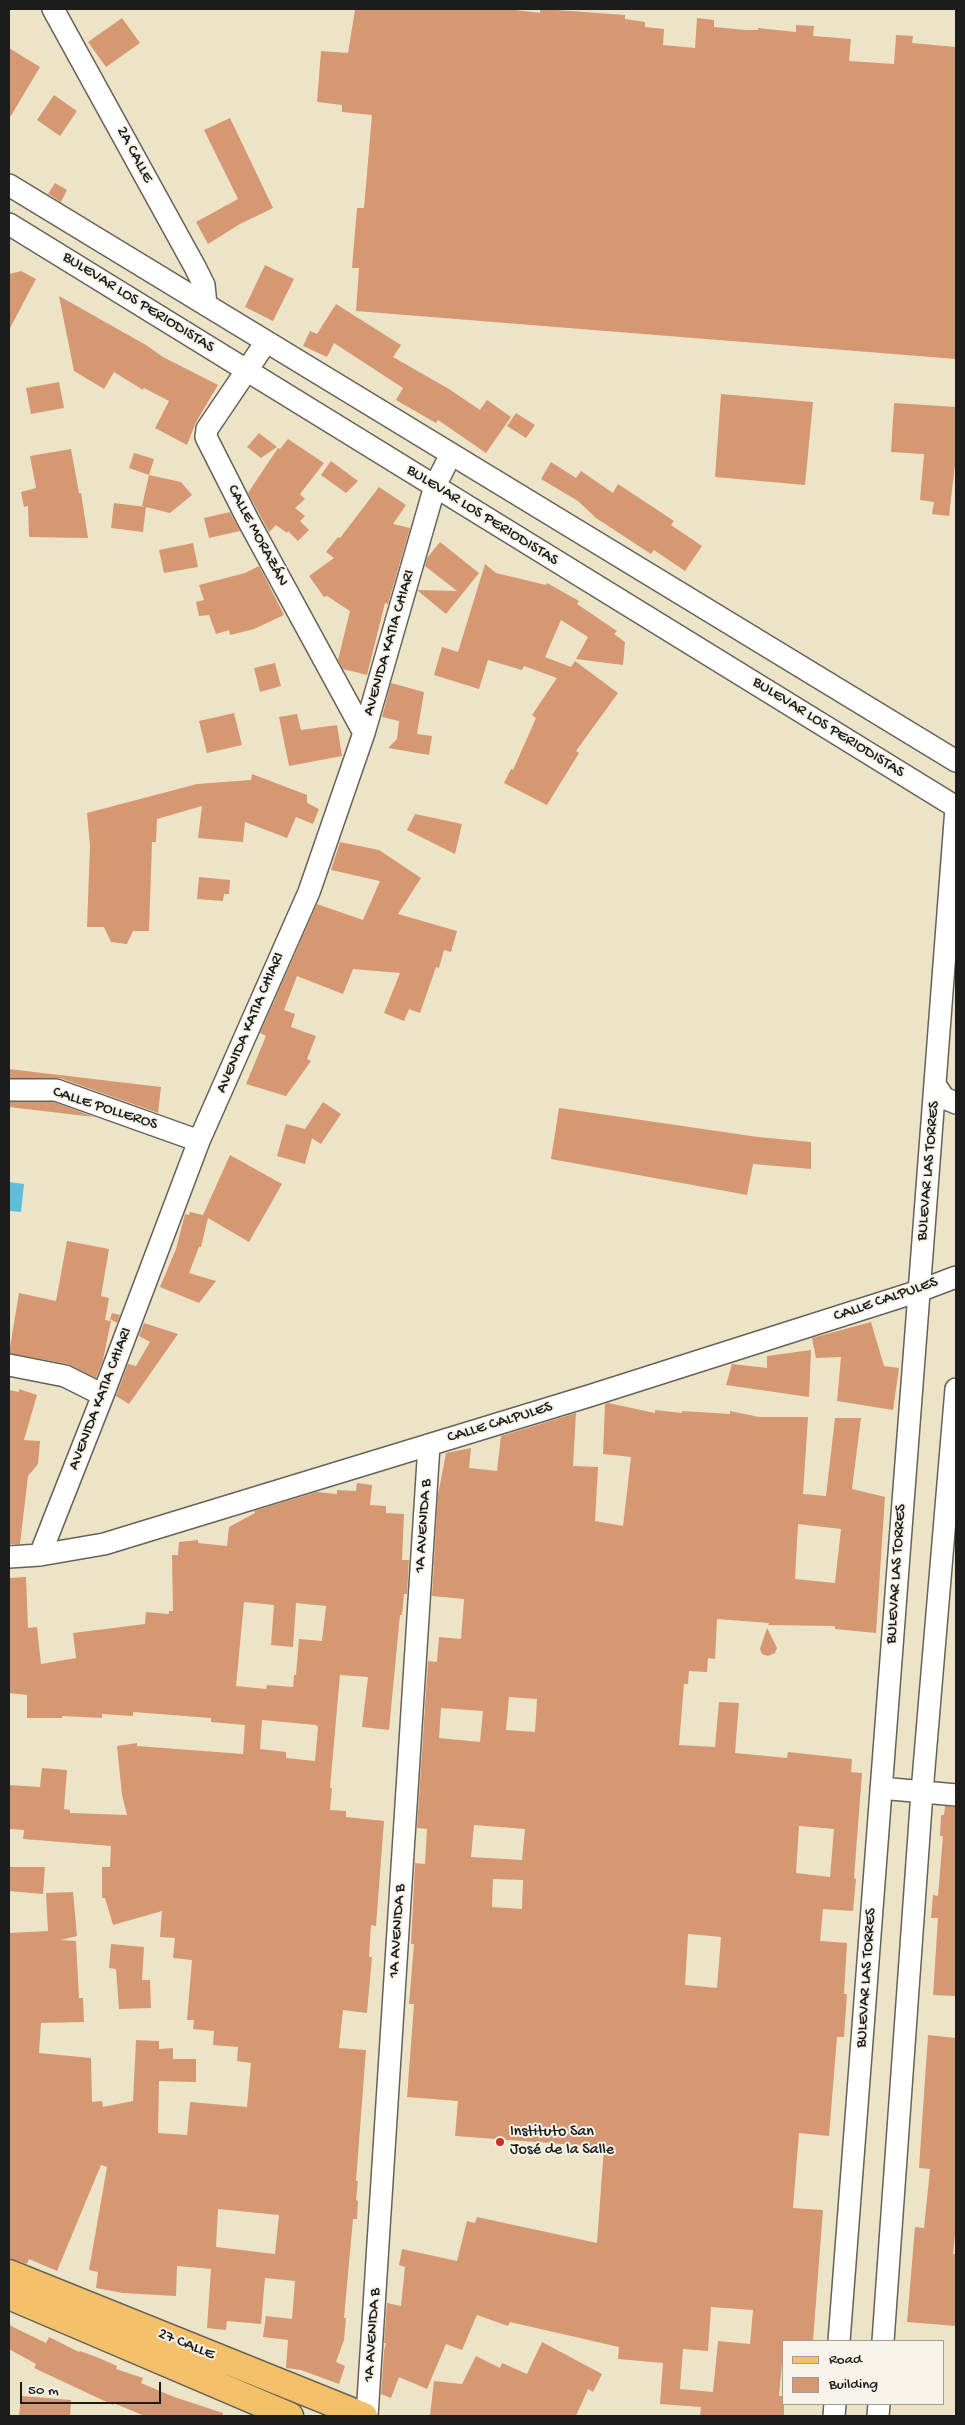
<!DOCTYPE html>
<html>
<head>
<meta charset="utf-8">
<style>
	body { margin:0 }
	#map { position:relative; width:965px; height:2425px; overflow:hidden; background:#ede4c7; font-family:"Gochi Hand",sans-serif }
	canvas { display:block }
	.frame { position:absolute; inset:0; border:10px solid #1c1c1c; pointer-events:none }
	.legend { position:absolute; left:782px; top:2340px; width:162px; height:65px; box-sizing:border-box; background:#f7f3e8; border:1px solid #9f9d96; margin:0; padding:6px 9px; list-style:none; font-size:15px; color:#1c1c1c }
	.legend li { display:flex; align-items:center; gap:10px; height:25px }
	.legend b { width:25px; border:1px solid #9f9d96 }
	.scale { position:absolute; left:20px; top:2382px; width:141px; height:22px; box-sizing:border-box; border:2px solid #1c1c1c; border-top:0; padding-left:6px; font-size:15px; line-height:18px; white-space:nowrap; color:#1c1c1c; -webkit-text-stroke:4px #f7f3e8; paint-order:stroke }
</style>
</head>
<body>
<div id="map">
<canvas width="965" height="2425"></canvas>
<div class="frame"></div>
<ul class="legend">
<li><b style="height:6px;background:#f4c16a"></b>Road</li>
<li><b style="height:14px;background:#d69873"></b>Building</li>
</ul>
<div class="scale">50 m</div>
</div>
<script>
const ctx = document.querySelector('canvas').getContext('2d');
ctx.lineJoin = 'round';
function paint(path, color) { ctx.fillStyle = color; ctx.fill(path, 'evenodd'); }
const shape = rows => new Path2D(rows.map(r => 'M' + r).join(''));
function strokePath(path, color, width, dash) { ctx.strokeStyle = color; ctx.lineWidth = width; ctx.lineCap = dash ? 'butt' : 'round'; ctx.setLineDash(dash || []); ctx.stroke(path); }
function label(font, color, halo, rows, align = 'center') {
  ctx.font = font + ' "Gochi Hand",sans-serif'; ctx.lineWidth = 4; ctx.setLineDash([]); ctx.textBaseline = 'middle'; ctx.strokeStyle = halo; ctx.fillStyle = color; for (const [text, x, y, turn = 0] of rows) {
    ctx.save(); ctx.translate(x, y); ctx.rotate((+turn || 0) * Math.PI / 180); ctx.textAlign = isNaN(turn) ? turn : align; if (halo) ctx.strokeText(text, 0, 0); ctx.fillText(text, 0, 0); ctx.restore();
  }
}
const water = shape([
	[9,1182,24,1184,21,1212,9,1211]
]);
const building = shape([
	[367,9,507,9,540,13,540,9,543,9,625,15,625,19,645,22,645,27,664,29,663,45,695,48,697,18,714,20,714,27,746,30,758,30,758,28,796,32,796,25,814,26,813,36,851,39,849,61,894,64,896,35,913,36,912,43,956,47,956,359,356,311,359,268,352,268,357,208,364,208,372,115,342,112,342,105,317,102,321,51,348,53,355,10],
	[122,18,140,43,106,67,88,42],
	[9,48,40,67,9,119],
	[54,95,77,111,60,136,37,120],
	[230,118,273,208,240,224,208,244,196,222,238,199,204,130],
	[55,183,67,190,61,202,48,194],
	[265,265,294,279,273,321,245,307],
	[21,271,36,279,9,330,9,274],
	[59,296,146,345,163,357,218,385,196,422,187,445,155,428,169,401,144,388,143,390,114,372,104,389,74,371],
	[336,304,401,345,393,357,449,389,480,410,487,400,511,417,486,453,438,420,436,423,396,400,403,388,334,343,327,357,303,346,310,331,317,334],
	[59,382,64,408,31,414,26,388],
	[721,394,813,402,805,485,715,477],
	[894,403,956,407,956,456,949,516,932,514,934,502,920,500,924,454,891,452],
	[516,413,535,425,526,438,507,426],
	[259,433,277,447,261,458,247,447],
	[288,439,324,463,300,494,305,499,295,508,305,516,300,521,309,530,298,541,288,531,287,533,276,525,269,532,248,493,278,448,280,449],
	[71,449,79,493,81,493,88,538,29,537,28,506,24,507,21,492,36,488,30,456],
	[134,453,154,459,149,475,129,468],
	[331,461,358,481,346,493,321,475],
	[551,462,576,478,581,471,613,493,618,484,674,521,671,525,702,546,685,571,654,550,651,554,596,518,578,501,541,479],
	[149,475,181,482,192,495,170,513,142,506],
	[379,487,406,505,393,524,410,528,388,604,385,603,367,675,343,669,338,660,350,611,327,596,324,597,309,576,334,558,326,552,338,537,340,538],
	[114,503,146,507,143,532,111,528],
	[230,512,240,531,209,538,204,518],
	[440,542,479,573,446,614,418,591,418,590,457,591,425,566,427,558],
	[193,543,198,567,164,573,159,550],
	[485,564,496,573,546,585,547,583,579,601,577,604,617,631,614,634,625,642,623,665,576,659,588,637,561,620,545,657,571,667,575,661,618,693,576,751,579,753,547,805,504,783,511,769,513,770,536,718,532,715,557,678,524,666,522,670,488,660,479,689,434,675,442,647,458,652],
	[259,566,284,615,254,629,230,635,229,630,216,634,209,615,199,616,196,602,204,600,199,585,245,573],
	[275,663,281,686,260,692,254,668],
	[391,683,424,692,417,734,432,736,429,755,388,748,397,739,399,721,382,717],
	[234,713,242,745,207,753,199,721],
	[297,714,301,730,337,725,342,756,289,766,279,717],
	[252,774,307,795,307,803,319,809,313,824,296,817,287,838,245,822,243,842,198,838,202,806,157,819,156,842,152,842,149,931,133,931,127,944,111,942,104,927,87,927,90,846,87,813,197,784,251,780],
	[415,814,462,824,455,854,407,830],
	[340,842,379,850,421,878,398,914,457,931,451,952,444,950,439,968,436,967,420,1013,409,1009,404,1021,384,1013,400,973,353,969,343,994,297,976,284,1010,295,1014,291,1027,316,1036,307,1059,311,1061,286,1096,246,1084,266,1036,260,1033,317,904,363,920,380,881,331,870],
	[199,877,230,880,229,894,224,894,223,901,197,899],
	[9,1069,161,1087,158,1113,60,1078,9,1078],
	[9,1102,54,1102,94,1117,9,1107],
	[323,1102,341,1114,321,1144,312,1138,305,1164,277,1156,286,1124,305,1129],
	[559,1108,758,1137,811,1142,811,1169,753,1164,747,1195,551,1159],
	[230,1155,282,1184,249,1242,208,1218,201,1247,199,1247,189,1273,216,1281,199,1303,160,1287,176,1249,185,1214,189,1215,190,1212,203,1215],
	[67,1241,109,1249,101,1296,109,1298,105,1320,111,1321,103,1360,96,1378,68,1364,9,1353,19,1293,56,1301],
	[112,1313,120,1315,117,1323,110,1319],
	[871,1322,884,1366,899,1368,893,1410,837,1401,841,1357,816,1358,812,1338],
	[144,1323,178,1334,129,1404,116,1396,128,1364,136,1366,150,1342,139,1336],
	[811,1350,809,1397,726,1385,732,1364,767,1368,767,1356],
	[19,1389,37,1395,24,1440,40,1441,38,1464,28,1476,20,1544,9,1544,9,1390,19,1392],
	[608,1403,655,1413,655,1410,682,1413,682,1411,730,1414,730,1411,759,1417,808,1417,803,1494,826,1496,835,1418,861,1418,852,1489,885,1497,876,1633,835,1629,835,1626,768,1625,769,1623,717,1619,715,1659,708,1658,707,1672,689,1671,688,1684,684,1684,679,1745,715,1747,719,1702,739,1703,735,1753,787,1758,788,1752,852,1759,851,1772,862,1773,854,1878,856,1879,853,1911,823,1909,820,1941,847,1943,844,1994,847,1994,844,2037,837,2037,829,2136,799,2133,793,2208,823,2210,813,2341,784,2341,779,2396,784,2396,784,2416,700,2416,701,2407,660,2404,663,2363,618,2359,619,2347,510,2322,508,2326,477,2315,462,2350,446,2344,427,2389,399,2377,391,2398,381,2394,384,2351,386,2343,384,2343,387,2303,401,2306,405,2267,399,2265,402,2249,457,2261,467,2221,475,2223,477,2217,597,2243,604,2147,455,2136,458,2101,407,2097,414,2004,409,2004,414,1944,411,1944,415,1863,425,1864,427,1829,417,1828,428,1661,437,1662,439,1637,461,1639,464,1599,432,1596,438,1495,446,1453,471,1448,469,1468,497,1471,501,1436,576,1413,573,1466,598,1467,595,1521,623,1526,631,1457,603,1454,605,1404],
	[798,1524,841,1529,835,1583,795,1579],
	[509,1697,537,1699,535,1732,506,1730],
	[441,1708,483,1711,480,1742,439,1738],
	[474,1825,525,1829,522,1860,471,1857],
	[799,1826,834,1829,830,1877,796,1873],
	[493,1879,523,1880,522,1909,492,1907],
	[688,1934,721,1937,717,1988,685,1985],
	[711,2307,753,2310,750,2344,718,2341,713,2392,680,2389,683,2349,708,2351],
	[357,1483,372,1485,370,1505,386,1506,386,1513,404,1514,402,1560,409,1560,407,1594,404,1594,402,1615,400,1615,389,1730,362,1727,368,1677,340,1675,330,1788,332,1788,330,1810,346,1811,346,1817,384,1821,376,1926,371,1925,369,1957,372,1957,367,2013,343,2010,339,2048,366,2050,356,2181,358,2181,356,2200,358,2201,357,2219,353,2219,344,2318,346,2318,344,2340,336,2362,345,2366,339,2384,301,2370,286,2368,288,2340,263,2337,266,2316,292,2319,295,2281,265,2278,261,2324,227,2321,226,2330,207,2328,211,2269,177,2266,176,2296,123,2293,96,2288,98,2272,89,2270,107,2167,101,2165,57,2271,29,2259,27,2264,9,2258,9,1933,48,1931,46,1893,73,1892,77,1936,61,1940,76,1941,79,1998,83,1998,84,2022,41,2023,39,2053,91,2058,92,2102,102,2101,103,2107,133,2101,136,2040,159,2041,159,2049,173,2048,173,2059,196,2059,196,2082,159,2081,158,2133,187,2135,190,2102,247,2107,251,2063,237,2061,238,2047,213,2045,214,2031,193,2029,194,2020,187,2020,192,1960,173,1958,175,1938,160,1937,162,1911,113,1925,105,1898,102,1898,102,1867,110,1867,111,1846,23,1839,24,1830,9,1829,9,1785,40,1787,42,1768,67,1770,64,1809,70,1810,70,1813,127,1815,122,1795,117,1746,137,1743,137,1746,243,1754,245,1725,211,1722,211,1718,133,1712,133,1716,102,1714,102,1718,62,1716,62,1718,27,1718,27,1695,9,1693,9,1578,26,1577,28,1628,37,1627,41,1664,76,1658,73,1633,145,1624,146,1612,169,1614,169,1611,173,1611,172,1555,178,1555,179,1542,198,1540,198,1543,227,1546,229,1527,255,1513,254,1511,317,1492,337,1494,337,1490,356,1491],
	[244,1602,274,1605,271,1645,293,1647,296,1603,326,1606,322,1641,299,1639,296,1675,294,1675,293,1687,267,1685,266,1689,236,1686],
	[262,1720,316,1725,318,1727,315,1761,286,1758,286,1752,260,1749],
	[218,2209,279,2215,275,2254,216,2247],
	[767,1628,777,1648,775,1653,768,1656,762,1654,760,1649],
	[945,1806,956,1807,956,1996,933,1995,938,1918,931,1918,933,1895,938,1896,943,1836,940,1836,941,1815,944,1815],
	[9,1867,45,1867,43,1894,9,1891],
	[111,1944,144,1947,142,1980,150,1980,151,2008,119,2009,116,1969,109,1968],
	[928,2035,956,2038,956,2225,953,2254,956,2254,956,2326,907,2322,915,2227,924,2228,930,2169,919,2168],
	[9,2325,46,2343,49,2337,79,2352,80,2351,99,2358,117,2366,116,2369,143,2378,141,2383,174,2397,223,2413,223,2416,145,2416,113,2403,113,2405,34,2368,36,2364,9,2349],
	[542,2342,602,2374,593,2392,588,2389,576,2416,430,2415,434,2381,462,2384,476,2356,500,2368,502,2363,527,2374],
	[21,2396,71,2400,70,2416,19,2416]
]);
const minor = shape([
	[53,9,195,267,204,285,206,305],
	[9,185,956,761],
	[9,224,956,807],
	[266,342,207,429,206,437,248,520,364,733],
	[936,1086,944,1098,956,1103],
	[9,1090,56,1090,199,1141],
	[9,1365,65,1376,103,1395],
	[40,1555,103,1395,199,1141,309,892,364,733,435,486,451,454],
	[9,1557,40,1555,104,1544,589,1396,919,1291,956,1277],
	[881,1788,956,1795],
	[839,2341,956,808],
	[883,2341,922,1792,956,1389],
	[367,2416,429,1445],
	[834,2416,835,2404],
	[878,2416,879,2404]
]);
const major = shape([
	[9,2273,364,2416],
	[9,2296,290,2416]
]);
const markers = [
	[500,2142,5,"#c8321e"]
];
const streetNames = [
	["2A CALLE",134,155,62],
	["BULEVAR LOS PERIODISTAS",138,303,32],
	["BULEVAR LOS PERIODISTAS",482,516,32],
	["CALLE MORAZÁN",257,536,62],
	["AVENIDA KATIA CHIARI",390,643,-74],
	["BULEVAR LOS PERIODISTAS",828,728,32],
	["AVENIDA KATIA CHIARI",251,1023,-67],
	["CALLE POLLEROS",105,1109,18],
	["BULEVAR LAS TORRES",929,1171,-85],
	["CALLE CALPULES",886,1300,-19],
	["AVENIDA KATIA CHIARI",101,1399,-69],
	["CALLE CALPULES",500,1423,-17],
	["1A AVENIDA B",424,1526,-86],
	["BULEVAR LAS TORRES",897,1574,-86],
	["1A AVENIDA B",398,1931,-86],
	["BULEVAR LAS TORRES",867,1978,-86],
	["1A AVENIDA B",373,2335,-86],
	["27 CALLE",186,2345,22]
];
const poiNames = [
	["Instituto San",510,2133],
	["José de la Salle",510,2151]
];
paint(water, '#5dbedb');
paint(building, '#d69873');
strokePath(minor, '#656258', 24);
strokePath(major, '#656258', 29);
strokePath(minor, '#fff', 21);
strokePath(major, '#f4c16a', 26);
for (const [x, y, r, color] of markers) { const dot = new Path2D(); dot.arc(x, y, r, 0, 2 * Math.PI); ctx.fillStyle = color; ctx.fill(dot); strokePath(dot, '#f7f3e8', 2); }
label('16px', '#1c1c1c', '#f7f3e8', streetNames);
label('16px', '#1c1c1c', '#f7f3e8', poiNames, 'left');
</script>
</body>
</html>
